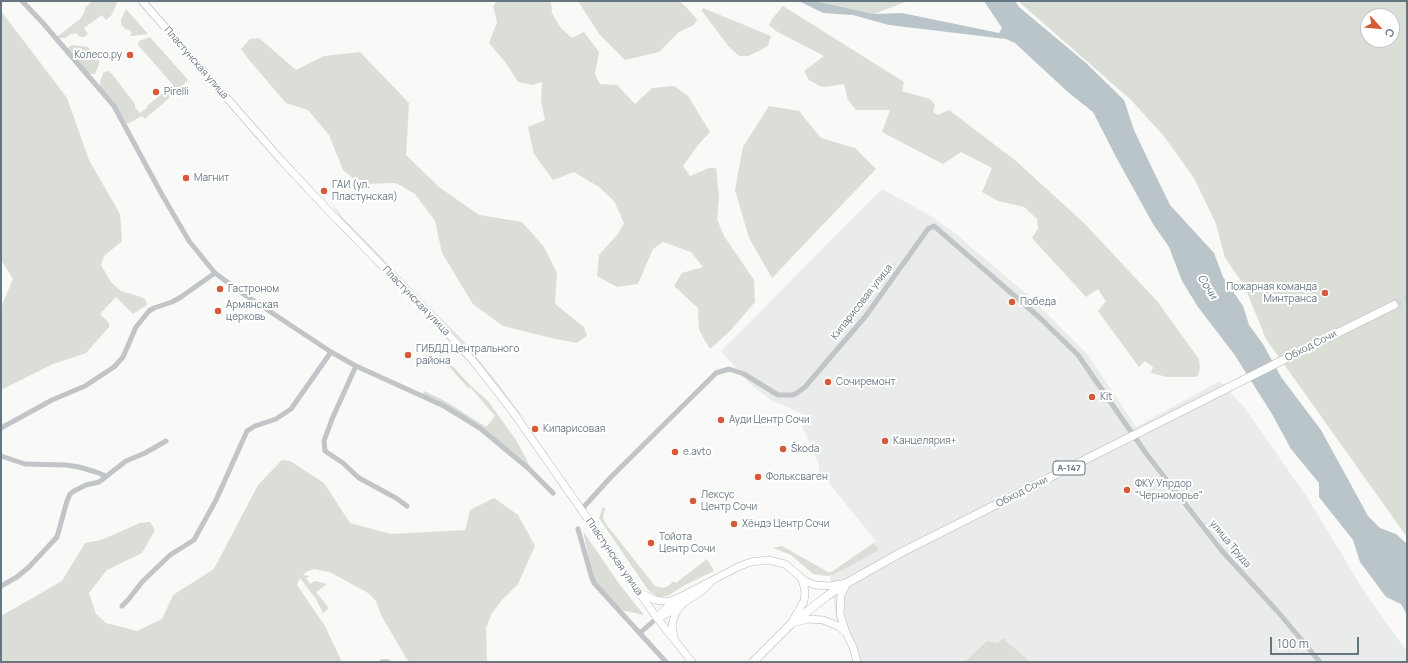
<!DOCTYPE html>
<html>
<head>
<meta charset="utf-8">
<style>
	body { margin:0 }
	#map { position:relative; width:1408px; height:663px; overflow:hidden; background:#f9f9f7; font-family:Manrope,sans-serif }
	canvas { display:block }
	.frame { position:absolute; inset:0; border:2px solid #667680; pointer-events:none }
	.north { position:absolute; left:1360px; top:8px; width:40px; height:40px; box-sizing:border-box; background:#fff; border:1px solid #c2c8cc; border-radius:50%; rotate:117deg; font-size:11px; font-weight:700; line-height:16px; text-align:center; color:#667680 }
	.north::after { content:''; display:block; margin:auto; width:14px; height:18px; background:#d85939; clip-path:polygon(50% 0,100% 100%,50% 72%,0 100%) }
	.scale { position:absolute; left:1270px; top:637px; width:89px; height:18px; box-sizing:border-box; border:2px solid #667680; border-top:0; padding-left:5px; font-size:12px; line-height:14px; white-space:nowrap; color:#667680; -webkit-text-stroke:3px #fff; paint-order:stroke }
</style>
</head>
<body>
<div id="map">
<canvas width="1408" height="663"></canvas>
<div class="frame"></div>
<div class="north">С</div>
<div class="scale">100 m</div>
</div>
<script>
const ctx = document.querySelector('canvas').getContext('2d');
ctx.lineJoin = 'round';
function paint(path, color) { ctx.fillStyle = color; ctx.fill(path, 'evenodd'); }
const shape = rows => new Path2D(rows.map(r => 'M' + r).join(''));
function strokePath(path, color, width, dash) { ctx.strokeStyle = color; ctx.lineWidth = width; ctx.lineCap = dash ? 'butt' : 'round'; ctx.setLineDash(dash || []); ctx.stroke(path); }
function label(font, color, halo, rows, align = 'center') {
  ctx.font = font + ' Manrope,sans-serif'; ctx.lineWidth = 4; ctx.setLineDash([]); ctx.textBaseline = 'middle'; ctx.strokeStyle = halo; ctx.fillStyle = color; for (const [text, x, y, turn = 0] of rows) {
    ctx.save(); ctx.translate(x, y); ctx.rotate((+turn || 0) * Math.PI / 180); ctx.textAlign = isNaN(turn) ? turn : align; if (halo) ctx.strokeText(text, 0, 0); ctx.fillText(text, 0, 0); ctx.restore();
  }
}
const built = shape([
	[882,189,929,215,952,231,1029,296,1088,355,1136,427,1220,381,1244,407,1307,497,1365,593,1407,652,1407,662,859,662,836,618,830,573,876,541,819,471,819,464,802,426,810,421,804,415,783,405,774,402,749,383,721,351]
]);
const green = shape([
	[92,1,118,1,111,16,106,20,102,15,84,28,88,34,84,37,81,37,75,33,69,35,66,38,58,38,58,36,80,19,84,13,85,8],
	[147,1,148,1,274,146],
	[497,1,551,1,552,13,561,28,572,38,584,32,599,52,595,74,600,84,617,85,635,104,652,88,674,86,688,96,710,132,698,145,683,166,690,176,709,168,716,168,719,197,717,219,724,236,754,280,755,302,730,331,710,349,699,330,698,308,674,286,682,273,703,267,691,252,663,242,653,249,638,284,617,287,597,276,599,255,618,234,624,223,614,201,599,187,574,172,553,180,534,154,528,127,545,120,541,101,542,82,532,85,518,82,506,63,489,43,497,22,493,6],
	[578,1,679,1,683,4,697,19,694,25,679,32,659,52,625,60,599,34],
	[815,1,908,1,874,14],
	[1018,1,1407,1,1407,537,1266,339,1244,285,1225,258,1216,224,1194,178,1163,135,1131,100],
	[1368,16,1392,16,1392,40,1368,40],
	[783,6,904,82,902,91,930,99,935,105,933,112,938,115,949,110,1016,161,1084,223,1157,301,1199,359,1200,368,1198,376,1194,377,1167,377,1151,373,1153,367,1145,361,1139,367,1098,311,1106,301,1098,289,1086,297,1032,238,1038,229,1037,219,1024,207,998,201,982,192,992,168,961,152,943,164,882,132,890,110,856,110,848,100,844,84,825,87,820,86,809,80,804,71,824,56,776,31,769,25,772,19],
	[703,8,771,36,768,45,763,49,748,56,739,56,729,47,702,11,702,9],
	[126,9,148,34,132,36,130,35,132,33,128,29,126,30,121,24,121,20],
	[1,11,67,98,89,160,120,214,122,241,104,256,101,265,111,282,121,291,141,297,146,300,147,305,133,314,116,297,100,314,109,323,109,327,86,353,53,364,1,390,1,307,13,279,1,260],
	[150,37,188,80,183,85,183,86,145,119,142,116,127,124,114,103,100,87,100,81,104,72,108,71,112,74,135,104,135,107,140,113,147,108,147,106,173,85,138,45,139,41],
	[259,38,296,70,324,56,360,52,409,103,406,155,439,187,479,215,522,222,544,247,557,273,555,304,584,327,587,336,576,343,547,337,503,326,473,304,442,253,435,221,415,194,396,183,360,184,343,170,329,135,308,110,286,103,250,61,241,49,250,39],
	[73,45,88,47,99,58,99,64,95,74,88,74,67,49,70,46],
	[769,106,799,111,821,138,855,148,876,169,772,278,749,238,735,190,743,147],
	[330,201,342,217,463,341,499,385,518,411,529,422,517,411,498,386,462,342,433,311,341,218],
	[432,344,472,387,488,401,516,440,530,466,496,439,423,394,424,391,445,401,486,427,495,416,470,387,468,388,430,345],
	[282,460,290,461,324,483,350,523,391,534,465,530,470,510,494,498,518,515,535,546,518,584,502,600,492,613,486,628,487,662,410,662,406,658,381,615,376,601,368,593,330,572,314,569,306,572,303,575,310,576,306,578,310,584,315,581,327,584,316,592,329,608,323,613,316,599,300,578,297,585,325,626,342,662,1,662,1,616,62,581,85,543,101,540,140,523,150,522,155,530,142,553,107,570,89,593,96,614,106,623,137,631,162,619,173,595,214,569,258,485],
	[603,507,605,508,603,518,606,524,655,586,663,588,668,586,674,581,676,583,707,559,714,571,683,586,668,596,660,597,655,595,648,590,599,518],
	[583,531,620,585,644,615,621,610,595,581,592,572],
	[874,543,879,550,833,575,827,576,813,574,791,555,773,548,782,546,830,573],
	[1003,638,1030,662,965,662,987,641,998,643]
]);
const water = shape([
	[799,1,815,1,874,14,902,13,999,33,1002,28,984,1,1015,1,1019,7,1086,63,1124,100,1134,130,1151,166,1170,205,1214,253,1223,277,1243,306,1249,325,1263,344,1281,377,1321,430,1368,516,1380,528,1396,534,1407,544,1407,615,1401,604,1386,597,1360,562,1353,540,1319,497,1319,483,1291,449,1272,414,1234,354,1198,307,1182,281,1169,247,1153,224,1116,157,1093,112,1069,93,1015,43,1006,39,889,25,853,15,823,13]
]);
const trunkTunnel = shape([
	[1394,305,1407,298]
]);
const minor = shape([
	[22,1,42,22,114,106,161,193,189,241,215,273,242,293,331,352,356,366,444,406,462,417,481,429,528,468,553,493],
	[356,366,332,419,324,441,325,451,343,463,359,478,396,498,407,506],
	[1,428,52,400,85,386,114,367,123,357,136,327,149,311,154,308,172,302,181,297,215,273],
	[1,456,25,464,66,465,79,467,96,472,106,476],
	[581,510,610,478,716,373,729,369,744,374,778,395,793,395,797,393,805,387,865,317,928,229,934,226,1040,318,1078,355,1145,452,1169,483,1222,551,1278,612,1320,662],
	[578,529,591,575,594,583,666,662],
	[1,586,17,577,29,567,57,537,67,501,70,494,74,491,86,485,99,482,126,461,145,453,166,441],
	[122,606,128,600,142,582,170,555,194,540,216,500,247,431,255,426,276,419,291,409,331,352],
	[640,633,657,618],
	[382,662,388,662]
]);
const secondary = shape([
	[142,1,282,161,325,207,438,323,474,362,513,412,657,618,692,662],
	[847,583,841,595,840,614,846,633,853,647,857,662],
	[641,593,655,600,663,601,670,601,678,598,740,566,751,562,768,560,785,564,805,581,815,585,830,586,847,583],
	[658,617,663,611,676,600],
	[657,618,665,615,682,604,702,591,710,583],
	[792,622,804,601,805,593,804,586,801,578],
	[793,623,808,619,823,620,838,626,845,632],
	[674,639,672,624,676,612,681,606]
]);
const trunk = shape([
	[1293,355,1394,305],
	[753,662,791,624,827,596,847,583]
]);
const trunkBridge = shape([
	[847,583,902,552,1293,355]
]);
const markers = [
	[130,55,4,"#d85939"],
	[156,92,4,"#d85939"],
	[186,178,4,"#d85939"],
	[324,191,4,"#d85939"],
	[220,289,4,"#d85939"],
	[1325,293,4,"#d85939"],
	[1012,302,4,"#d85939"],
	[218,311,4,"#d85939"],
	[408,355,4,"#d85939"],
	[828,382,4,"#d85939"],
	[1092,397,4,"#d85939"],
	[721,420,4,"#d85939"],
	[535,429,4,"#d85939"],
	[885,441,4,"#d85939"],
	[783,449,4,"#d85939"],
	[675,452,4,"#d85939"],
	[758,477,4,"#d85939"],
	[1127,490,4,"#d85939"],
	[693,501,4,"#d85939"],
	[734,524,4,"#d85939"],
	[651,543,4,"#d85939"]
];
const shields = [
	[1069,468,32]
];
const shieldNames = [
	["А-147",1069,468]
];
const poiNames = [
	["Колесо.ру",122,55,"right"],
	["Pirelli",164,92],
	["Магнит",194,178],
	["ГАИ (ул.",332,185],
	["Пластунская)",332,197],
	["Пожарная команда",1317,287,"right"],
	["Минтранса",1317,299,"right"],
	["Гастроном",228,289],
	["Победа",1020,302],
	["Армянская",226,305],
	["церковь",226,317],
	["ГИБДД Центрального",416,349],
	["района",416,361],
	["Сочиремонт",836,382],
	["Kit",1100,397],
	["Ауди Центр Сочи",729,420],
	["Кипарисовая",543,429],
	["Канцелярия+",893,441],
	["Škoda",791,449],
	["e.avto",683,452],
	["Фольксваген",766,477],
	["ФКУ Упрдор",1135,484],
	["\"Черноморье\"",1135,496],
	["Лексус",701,495],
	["Центр Сочи",701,507],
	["Хёндэ Центр Сочи",742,524],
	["Тойота",659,537],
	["Центр Сочи",659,549]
];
const streetNames = [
	["Пластунская улица",196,63,49],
	["Пластунская улица",416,301,46],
	["Кипарисовая улица",862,302,-52],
	["Обход Сочи",1311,346,-27],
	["Обход Сочи",1022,492,-27],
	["улица Труда",1230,544,50],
	["Пластунская улица",614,557,55]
];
const waterNames = [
	["Сочи",1207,287,58]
];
paint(built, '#eaebeb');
paint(green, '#daded7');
paint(water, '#bac5c9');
strokePath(trunkTunnel, '#d4d8d9', 8, [8, 4]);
strokePath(secondary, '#b3b9bd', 8);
strokePath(trunk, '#b4b8bb', 9);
strokePath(minor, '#c1c5c8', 5);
strokePath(secondary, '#fff', 7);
strokePath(trunk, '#fff', 8);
strokePath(trunkBridge, '#b4b8bb', 9, []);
strokePath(trunkBridge, '#fff', 8);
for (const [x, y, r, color] of markers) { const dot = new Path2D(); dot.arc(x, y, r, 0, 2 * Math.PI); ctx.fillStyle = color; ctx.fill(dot); strokePath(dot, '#fff', 1.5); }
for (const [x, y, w] of shields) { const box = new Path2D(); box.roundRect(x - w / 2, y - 7, w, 14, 3); ctx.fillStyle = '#fff'; ctx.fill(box); strokePath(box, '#667680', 1); }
label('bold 9px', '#667680', null, shieldNames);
label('10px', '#667680', '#fff', poiNames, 'left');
label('10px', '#667680', '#fff', streetNames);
label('italic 11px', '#61747a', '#fff', waterNames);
</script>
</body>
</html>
